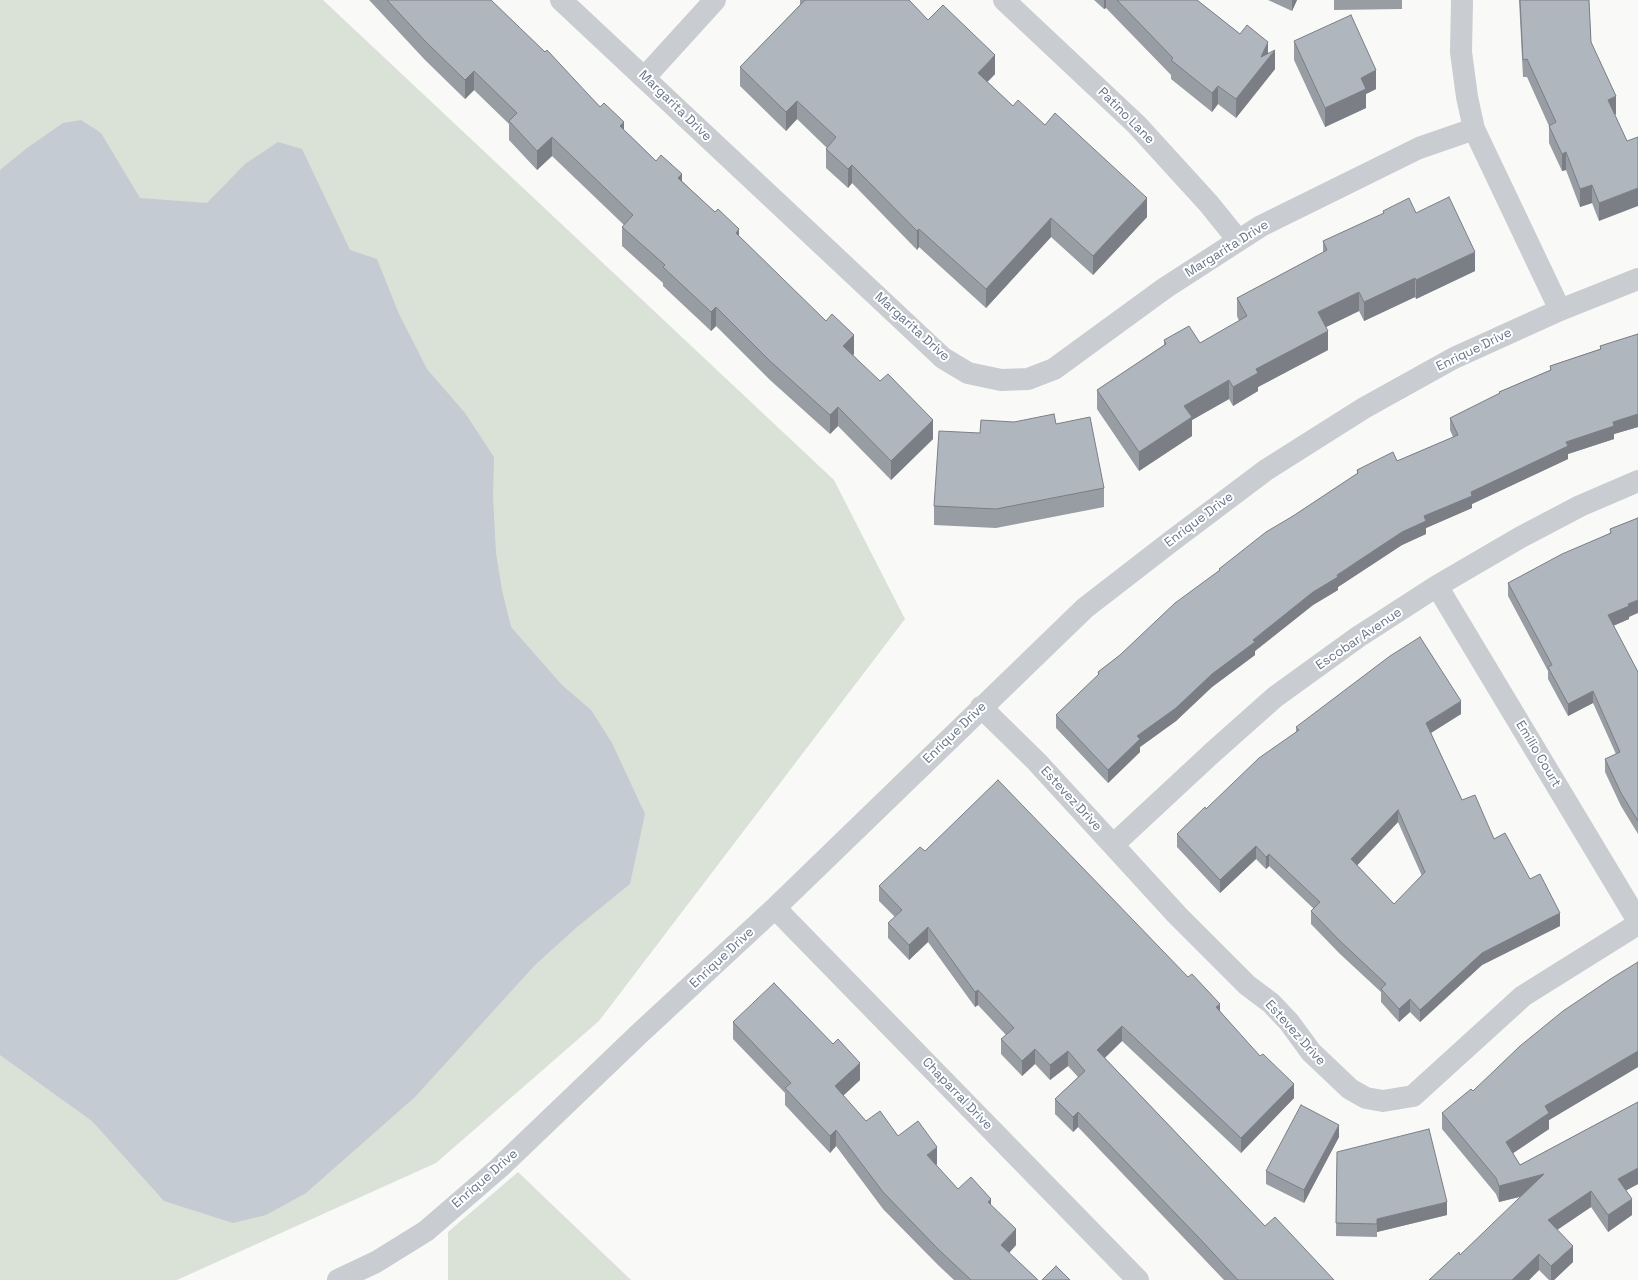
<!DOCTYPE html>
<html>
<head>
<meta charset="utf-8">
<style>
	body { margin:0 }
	canvas { display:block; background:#f9f9f7 }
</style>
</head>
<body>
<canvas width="1638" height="1280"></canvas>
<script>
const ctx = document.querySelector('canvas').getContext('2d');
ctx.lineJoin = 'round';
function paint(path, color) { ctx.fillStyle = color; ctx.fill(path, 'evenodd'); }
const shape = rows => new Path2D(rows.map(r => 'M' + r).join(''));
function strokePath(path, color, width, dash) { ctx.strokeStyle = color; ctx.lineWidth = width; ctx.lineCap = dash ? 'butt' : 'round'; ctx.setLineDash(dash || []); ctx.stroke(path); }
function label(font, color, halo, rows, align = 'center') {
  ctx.font = font + ' "Space Grotesk",sans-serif'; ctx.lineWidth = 4; ctx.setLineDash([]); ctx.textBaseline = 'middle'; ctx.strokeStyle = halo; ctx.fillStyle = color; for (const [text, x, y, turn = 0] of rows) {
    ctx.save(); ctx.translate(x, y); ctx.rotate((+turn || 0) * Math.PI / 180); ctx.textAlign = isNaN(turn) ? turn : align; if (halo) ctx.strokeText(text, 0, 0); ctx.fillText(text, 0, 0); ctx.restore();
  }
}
const green = shape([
	[0,0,323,0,834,480,905,619,599,1021,436,1163,177,1280,0,1280],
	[518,1172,631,1280,448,1280,448,1232]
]);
const water = shape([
	[81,120,101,133,140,198,207,203,245,164,278,142,302,149,350,250,377,259,399,314,427,369,465,413,494,457,493,496,496,553,502,590,511,627,562,685,591,710,612,743,645,814,630,884,577,927,535,965,415,1097,306,1193,266,1215,233,1223,164,1201,92,1121,0,1055,0,170,27,148,63,123]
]);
const minor = shape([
	[561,0,943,358,968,373,1001,380,1028,379,1054,369,1165,288,1261,226,1419,148,1474,129],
	[1004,0,1137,125,1209,204,1238,240],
	[1462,0,1461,52,1467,97,1474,129,1560,310],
	[645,77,715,0],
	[1437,586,1638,921],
	[981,707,1037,762,1178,916,1247,985,1271,1003,1289,1022,1311,1052,1350,1089,1366,1098,1383,1101,1413,1096,1523,996,1638,924],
	[1113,845,1212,753,1275,697,1358,637,1437,586,1521,537,1580,506,1638,481],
	[775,908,1138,1280],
	[338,1280,376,1262,426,1231,499,1168,639,1034,775,908,1085,608,1169,543,1266,470,1364,408,1454,358,1560,310,1638,279]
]);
const wall = shape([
	[369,0,491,0,656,161,682,181,739,236,854,354,853,355,933,439,891,480,838,426,830,434,770,380,716,326,711,331,663,286,663,283,622,246,622,227,624,225,552,156,537,170,509,140,509,124,474,90,465,99,425,60,371,2],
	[800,0,909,0,928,20,995,74,987,82,1013,106,1147,217,1093,275,1051,237,986,308,919,247,917,250,852,183,848,188,826,168,826,149,827,148,797,119,786,131,740,86,740,67,800,5],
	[1094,0,1197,0,1240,34,1268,53,1275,69,1236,118,1218,104,1212,112,1171,79,1171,75,1106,8,1104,9],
	[1268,0,1297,0,1292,11],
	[1334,0,1402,0,1402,9,1334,10],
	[1519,0,1589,0,1591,42,1616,114,1615,115,1599,221,1592,203,1580,207,1566,170,1562,171,1549,143,1549,126,1527,77,1523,77],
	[1294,41,1376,89,1366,94,1366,108,1325,127,1294,60],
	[1383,211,1416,213,1475,271,1416,299,1415,297,1364,321,1359,311,1326,327,1328,350,1258,387,1258,391,1233,406,1229,399,1192,420,1192,436,1139,471,1097,409,1097,390,1164,345,1164,340,1200,343,1239,321,1237,316,1237,298,1323,253,1323,241,1383,214],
	[1638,334,1638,427,1614,434,1614,439,1568,454,1568,459,1472,504,1472,508,1426,528,1426,534,1402,545,1338,587,1338,590,1313,605,1255,651,1255,655,1212,687,1176,721,1140,747,1140,752,1108,783,1056,728,1056,715,1098,676,1098,672,1120,655,1219,571,1219,569,1293,516,1357,474,1357,470,1397,461,1453,437,1450,430,1450,418,1499,394,1499,392,1550,370,1550,366,1600,349,1600,346],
	[1056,424,1104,488,1104,507,996,528,934,525,934,506,980,433],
	[1638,518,1629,619,1613,626,1638,672,1638,834,1621,806,1605,772,1605,759,1616,754,1593,703,1568,716,1548,679,1548,671,1508,596,1508,583,1610,533,1610,529],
	[1461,714,1431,733,1462,800,1494,839,1530,879,1560,926,1482,965,1420,1022,1410,1012,1399,1022,1381,1002,1381,992,1339,953,1311,924,1311,911,1314,909,1269,866,1266,869,1256,859,1220,893,1177,847,1177,834,1296,732,1296,727],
	[1398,822,1422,876,1394,904,1357,865],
	[925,851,1220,1011,1294,1098,1241,1153,1122,1041,1105,1058,1265,1226,1334,1280,1224,1280,1078,1127,1073,1132,1055,1114,1055,1099,1078,1077,1068,1066,1050,1080,1035,1064,1022,1076,1001,1054,1001,1039,1006,1035,978,1005,975,1007,928,942,909,960,888,938,888,923,895,917,879,901,879,886],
	[1638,962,1638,1067,1549,1120,1549,1129,1513,1153,1520,1165,1638,1102,1638,1184,1626,1190,1632,1215,1608,1232,1591,1207,1557,1230,1573,1262,1554,1280,1549,1280,1539,1270,1529,1280,1429,1280,1460,1255,1522,1196,1499,1202,1496,1194,1442,1129,1442,1113,1473,1091],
	[733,1022,860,1080,843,1096,866,1121,898,1136,937,1164,936,1165,958,1189,991,1205,1016,1245,1009,1253,1038,1280,954,1280,938,1265,883,1209,836,1146,830,1153,785,1105,785,1093,733,1039],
	[1339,1137,1304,1203,1266,1184,1266,1171],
	[1337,1152,1447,1215,1377,1232,1377,1237,1336,1236]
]);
const shadedWall = shape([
	[1104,0,1106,0,1106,8,1104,9],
	[1292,0,1297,0,1292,11],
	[1268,42,1268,59,1275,50,1275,69,1236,118,1236,99,1261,57],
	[995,55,995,74,978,92,978,73],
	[1376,70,1376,89,1366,94,1366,108,1325,127,1325,108,1361,78],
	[474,71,474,90,465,99,465,80],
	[1218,86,1218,104,1212,112,1212,93],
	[1616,96,1616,114,1608,118,1608,100],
	[797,101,797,119,786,131,786,112],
	[624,122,624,141,620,126],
	[552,137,552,156,537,170,537,151],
	[1566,152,1566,170,1562,171,1562,154],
	[852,165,852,183,848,188,848,169],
	[682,174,682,193,678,178],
	[1592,185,1592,203,1580,207,1580,189],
	[1638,188,1638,206,1599,221,1599,203],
	[1147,198,1147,217,1093,275,1093,256],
	[1051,218,1051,237,986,308,986,289],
	[739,229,739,248,736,233],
	[919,229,919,247,917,250,917,231],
	[1475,252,1475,271,1416,299,1416,280],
	[1415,278,1415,297,1364,321,1364,302],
	[1359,292,1359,311,1318,331,1318,312],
	[716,307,716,326,711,331,711,312],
	[1328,331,1328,350,1258,387,1258,391,1233,406,1233,387,1256,369],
	[854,335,854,354,843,365,843,346],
	[1229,380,1229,399,1192,420,1192,436,1139,471,1139,452,1184,406],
	[838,407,838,426,830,434,830,415],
	[1638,414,1638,427,1614,434,1614,439,1568,454,1568,459,1472,504,1472,508,1426,528,1426,534,1402,545,1338,587,1338,590,1313,605,1255,651,1255,655,1212,687,1176,721,1140,747,1140,752,1108,783,1108,770,1137,736,1253,640,1313,592,1424,516,1566,442,1613,422],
	[933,420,933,439,891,480,891,461],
	[1638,600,1638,613,1629,617,1629,619,1608,628,1608,615,1628,604],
	[1593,691,1593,703,1568,716,1568,704],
	[1461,701,1461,714,1426,736,1426,723],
	[1398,810,1398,822,1351,872,1351,859],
	[1256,846,1256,859,1220,893,1220,880],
	[1269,854,1269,866,1266,869,1266,857],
	[1560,913,1560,926,1482,965,1420,1022,1420,1010,1482,953],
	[928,927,928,942,909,960,909,945],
	[978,990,978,1005,975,1007,975,992],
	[1410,999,1410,1012,1399,1022,1399,1009],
	[1220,1004,1220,1019,1216,1007],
	[1122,1026,1122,1041,1097,1065,1097,1050],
	[1035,1049,1035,1064,1022,1076,1022,1061],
	[1068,1051,1068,1066,1050,1080,1050,1065],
	[1638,1051,1638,1067,1549,1120,1549,1129,1506,1158,1506,1142,1545,1106],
	[860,1063,860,1080,835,1103,835,1086],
	[1294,1084,1294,1098,1241,1153,1241,1138],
	[1078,1112,1078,1127,1073,1132,1073,1117],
	[1339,1125,1339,1137,1304,1203,1304,1190],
	[836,1130,836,1146,830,1153,830,1136],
	[937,1147,937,1164,927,1172,927,1155],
	[1638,1168,1638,1184,1618,1195,1618,1179],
	[1544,1174,1544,1191,1499,1202,1499,1186],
	[1591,1191,1591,1207,1548,1236,1548,1220],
	[991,1199,991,1215,988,1202],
	[1632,1199,1632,1215,1608,1232,1608,1215],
	[1447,1202,1447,1215,1377,1232,1377,1219],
	[1016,1229,1016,1245,1001,1262,1001,1245],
	[1573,1246,1573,1262,1554,1280,1551,1280,1551,1266],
	[1539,1254,1539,1270,1529,1280,1512,1280]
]);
const building = shape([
	[387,0,491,0,545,52,547,50,600,107,604,103,624,122,620,126,656,161,661,155,682,174,678,178,715,212,718,209,739,229,736,233,826,321,832,314,854,335,843,346,880,381,888,374,933,420,891,461,838,407,830,415,770,361,716,307,711,312,663,267,665,265,622,227,633,215,552,137,537,151,509,121,517,113,474,71,465,80,425,41,387,0],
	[805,0,909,0,928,20,943,5,995,55,978,73,1013,106,1018,100,1045,125,1055,113,1147,198,1093,256,1051,218,986,289,919,229,917,231,852,165,848,169,826,149,836,137,797,101,786,112,740,67,805,0],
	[1117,0,1197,0,1240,34,1247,25,1268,42,1261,57,1275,50,1236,99,1218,86,1212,93,1171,60,1173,58,1117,0],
	[1520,0,1589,0,1591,42,1616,96,1608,100,1627,141,1638,137,1638,188,1599,203,1592,185,1580,189,1566,152,1562,154,1549,126,1556,122,1527,59,1523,60,1520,0],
	[1351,15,1376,70,1361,78,1366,89,1325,108,1294,41,1351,15],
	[1449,197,1475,252,1416,280,1415,278,1364,302,1359,292,1318,312,1328,331,1256,369,1258,373,1233,387,1229,380,1184,406,1192,417,1139,452,1097,390,1166,344,1164,340,1189,326,1200,343,1247,316,1237,298,1327,250,1323,241,1384,213,1383,211,1409,198,1416,213,1449,197],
	[1638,334,1638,414,1613,422,1614,426,1566,442,1568,446,1471,492,1472,496,1424,516,1426,521,1402,532,1337,575,1338,577,1313,592,1253,640,1255,642,1212,674,1176,708,1137,736,1140,739,1108,770,1056,715,1099,674,1098,672,1120,655,1175,603,1220,570,1219,569,1266,532,1293,516,1358,473,1357,470,1393,452,1397,461,1458,435,1450,418,1500,393,1499,392,1551,370,1550,366,1601,349,1600,346,1638,334],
	[1054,414,1056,424,1090,417,1104,488,996,509,934,506,939,431,980,433,981,420,1014,422,1054,414],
	[1638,518,1638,600,1628,604,1629,606,1608,615,1638,672,1638,821,1621,793,1605,759,1620,752,1593,691,1568,704,1548,667,1552,665,1508,583,1562,554,1611,533,1610,529,1638,518],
	[1420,637,1461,701,1426,723,1462,800,1475,795,1494,839,1505,833,1530,879,1540,874,1560,913,1482,953,1420,1010,1410,999,1399,1009,1381,989,1386,984,1339,940,1311,911,1320,902,1269,854,1266,857,1256,846,1220,880,1177,834,1205,807,1206,809,1259,758,1299,730,1296,727,1390,656,1420,637],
	[1398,810,1425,872,1394,904,1351,859,1398,810],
	[998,780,1188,977,1192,974,1220,1004,1216,1007,1260,1056,1263,1054,1294,1084,1241,1138,1122,1026,1097,1050,1265,1226,1275,1217,1334,1280,1238,1280,1201,1240,1078,1112,1073,1117,1055,1099,1085,1071,1068,1051,1050,1065,1035,1049,1022,1061,1001,1039,1014,1028,978,990,975,992,928,927,909,945,888,923,902,910,879,886,920,847,925,851,998,780],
	[1638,962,1638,1051,1545,1106,1549,1113,1506,1142,1520,1165,1638,1102,1638,1168,1618,1179,1632,1199,1608,1215,1591,1191,1548,1220,1573,1246,1551,1266,1539,1254,1512,1280,1429,1280,1459,1252,1460,1255,1544,1174,1499,1186,1496,1178,1442,1113,1471,1089,1473,1091,1520,1046,1563,1011,1612,978,1638,962],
	[774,983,833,1044,838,1039,860,1063,835,1086,866,1121,880,1111,898,1136,918,1121,937,1147,927,1155,958,1189,971,1177,991,1199,988,1202,1016,1229,1001,1245,1038,1280,971,1280,938,1249,883,1192,836,1130,830,1136,785,1088,791,1083,733,1022,774,983],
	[1301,1105,1339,1125,1304,1190,1266,1171,1301,1105],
	[1429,1129,1447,1202,1377,1219,1377,1224,1336,1223,1337,1152,1429,1129],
	[1056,1266,1070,1280,1042,1280,1056,1266]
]);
const streetNames = [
	["Margarita Drive",675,106,44],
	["Patino Lane",1126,116,45],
	["Margarita Drive",1227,249,-32],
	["Margarita Drive",912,327,42],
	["Enrique Drive",1474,350,-26],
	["Enrique Drive",1199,520,-37],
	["Escobar Avenue",1359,639,-34],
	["Enrique Drive",955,733,-44],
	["Emilio Court",1538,754,59],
	["Estevez Drive",1071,799,47],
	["Enrique Drive",722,958,-43],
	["Estevez Drive",1295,1033,48],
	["Chaparral Drive",957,1094,46],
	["Enrique Drive",485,1179,-41]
];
paint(green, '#dae2d8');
paint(water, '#c4cbd2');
strokePath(minor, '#c9ccd0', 22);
paint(wall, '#979da3');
paint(shadedWall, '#7b7f85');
paint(building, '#b0b6be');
strokePath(building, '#7b7f85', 1);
label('13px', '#67748a', '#fff', streetNames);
</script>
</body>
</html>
